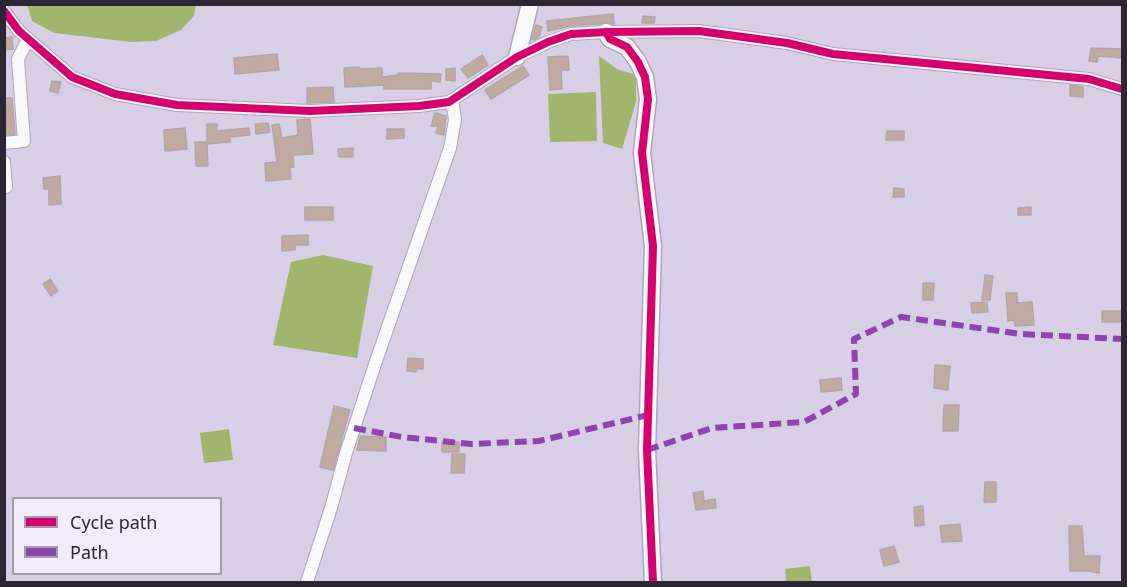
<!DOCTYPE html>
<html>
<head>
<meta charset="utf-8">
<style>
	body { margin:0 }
	#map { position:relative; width:1127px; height:587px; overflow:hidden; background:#d8cfe6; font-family:"Noto Sans",sans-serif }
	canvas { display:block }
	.frame { position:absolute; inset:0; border:6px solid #2c2534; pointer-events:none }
	.legend { position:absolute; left:12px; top:497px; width:210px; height:78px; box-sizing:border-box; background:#f3ecfd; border:2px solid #a39cad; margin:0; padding:8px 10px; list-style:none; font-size:18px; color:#2c2534 }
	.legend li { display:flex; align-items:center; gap:12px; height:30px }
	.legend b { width:30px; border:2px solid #a39cad }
</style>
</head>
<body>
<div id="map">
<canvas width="1127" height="587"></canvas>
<div class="frame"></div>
<ul class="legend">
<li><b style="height:8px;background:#d6006c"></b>Cycle path</li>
<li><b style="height:8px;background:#8e44ad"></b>Path</li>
</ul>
</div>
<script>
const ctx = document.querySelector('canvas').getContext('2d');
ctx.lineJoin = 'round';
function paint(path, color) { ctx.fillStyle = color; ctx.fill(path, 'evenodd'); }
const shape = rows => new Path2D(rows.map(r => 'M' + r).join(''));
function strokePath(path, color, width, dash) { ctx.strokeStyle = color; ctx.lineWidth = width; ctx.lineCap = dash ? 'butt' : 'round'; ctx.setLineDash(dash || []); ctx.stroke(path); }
const water = shape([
	[27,5,27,4,196,5,194,16,181,30,156,41,132,42,54,33,32,21],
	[599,56,617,69,636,75,636,102,622,149,603,143],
	[596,92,597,141,550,142,548,94],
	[323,255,373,266,357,358,273,345,291,262],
	[229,429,233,460,204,463,200,433],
	[810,566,812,582,786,582,785,569]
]);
const building = shape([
	[613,14,614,24,605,22,599,24,570,26,548,31,547,21,613,14],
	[643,16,655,17,654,23,642,23,643,16],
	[536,25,542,27,539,37,534,40,532,39,536,25],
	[12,37,13,49,4,50,4,38,12,37],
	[1091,48,1122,49,1122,58,1098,56,1097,62,1089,61,1091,48],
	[277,54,279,70,235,74,234,58,277,54],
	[482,55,488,65,468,78,461,69,482,55],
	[568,56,569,70,561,70,562,89,550,90,548,57,568,56],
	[523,66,529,75,491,99,485,90,523,66],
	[359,67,359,69,382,68,382,77,398,75,398,73,441,74,440,82,431,81,431,89,384,89,384,85,345,87,344,68,359,67],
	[455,68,455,81,446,80,446,69,455,68],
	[52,81,61,82,58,93,50,91,52,81],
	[1070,85,1083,87,1083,97,1070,96,1070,85],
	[333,87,334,102,307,103,307,88,333,87],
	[4,98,12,98,15,134,4,135,4,98],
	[435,113,446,116,444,135,436,133,438,126,431,126,435,113],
	[310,119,313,154,293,155,294,167,290,167,291,179,266,181,265,163,277,162,272,125,279,124,282,138,298,135,297,120,310,119],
	[268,123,270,132,256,134,255,124,268,123],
	[207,124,217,124,217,131,249,128,250,135,230,137,230,142,207,144,208,166,196,166,195,142,207,142,207,124],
	[185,128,187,149,165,151,164,130,185,128],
	[387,129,404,129,404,138,387,139,387,129],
	[887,131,904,131,904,140,886,140,887,131],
	[353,148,353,157,339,157,338,149,353,148],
	[60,176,61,204,49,205,49,189,44,189,43,178,60,176],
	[894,188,904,189,904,197,893,197,894,188],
	[305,207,333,207,333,220,305,220,305,207],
	[1031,207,1031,215,1018,215,1018,208,1031,207],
	[308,235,308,245,295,245,295,250,282,251,282,236,308,235],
	[985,275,993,276,990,300,982,300,985,275],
	[50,279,58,291,51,296,43,284,50,279],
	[923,283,934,283,933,300,923,300,923,283],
	[1006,293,1017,293,1017,303,1032,302,1034,325,1015,326,1014,320,1008,321,1006,293],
	[987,302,988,312,972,313,971,303,987,302],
	[1102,311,1122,311,1122,322,1102,322,1102,311],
	[408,358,423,359,423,369,416,369,416,372,407,371,408,358],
	[935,365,950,366,948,390,934,388,935,365],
	[841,378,842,390,821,392,820,380,841,378],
	[944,405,959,405,958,431,943,431,944,405],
	[334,406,350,410,333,470,320,467,334,406],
	[360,436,386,437,386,451,357,450,360,436],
	[442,442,459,442,459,452,442,452,442,442],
	[452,454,465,454,464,473,451,473,452,454],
	[985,482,996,482,996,502,984,502,985,482],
	[703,491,704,501,715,499,716,508,696,510,693,493,703,491],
	[923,506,924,525,915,526,914,507,923,506],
	[960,524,962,541,942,542,940,526,960,524],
	[1069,526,1082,526,1084,556,1100,556,1099,573,1092,572,1092,571,1070,571,1069,526],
	[894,546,899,562,884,566,880,550,894,546]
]);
const street = shape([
	[4,11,19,31,72,77,115,94,177,105,310,111,419,106,449,102,517,57,548,42,571,34,606,32,699,31,787,43,833,54,1089,79,1122,89],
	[4,143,24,141,18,59,28,39],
	[4,162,6,187],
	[307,582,331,508,346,453,375,364,450,148,455,120,452,100]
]);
const secondary = shape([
	[606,32,610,39,627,47,638,62,645,77,648,99,642,153,653,246,647,450,653,582],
	[517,57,530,4]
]);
const quiet = shape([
	[354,428,402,437,471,444,539,441,648,415],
	[647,450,712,428,804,422,856,394,854,339,901,317,1021,334,1122,339]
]);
const cycleway = shape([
	[4,11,19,31,72,77,115,94,177,105,310,111,419,106,449,102,517,57,548,42,571,34,606,32,699,31,787,43,833,54,1089,79,1122,89],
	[606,32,610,39,627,47,638,62,645,77,648,99,642,153,653,246,647,450,653,582]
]);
paint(water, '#a1b66c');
paint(building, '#c0aba3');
strokePath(building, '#b1a7ab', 1.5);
strokePath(street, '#aea6b8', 14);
strokePath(secondary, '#aea6b8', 19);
strokePath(street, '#f9f8fb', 12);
strokePath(secondary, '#f9f8fb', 16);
strokePath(quiet, '#8e44ad', 6, [12, 6]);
strokePath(cycleway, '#d6006c', 8);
</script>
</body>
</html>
